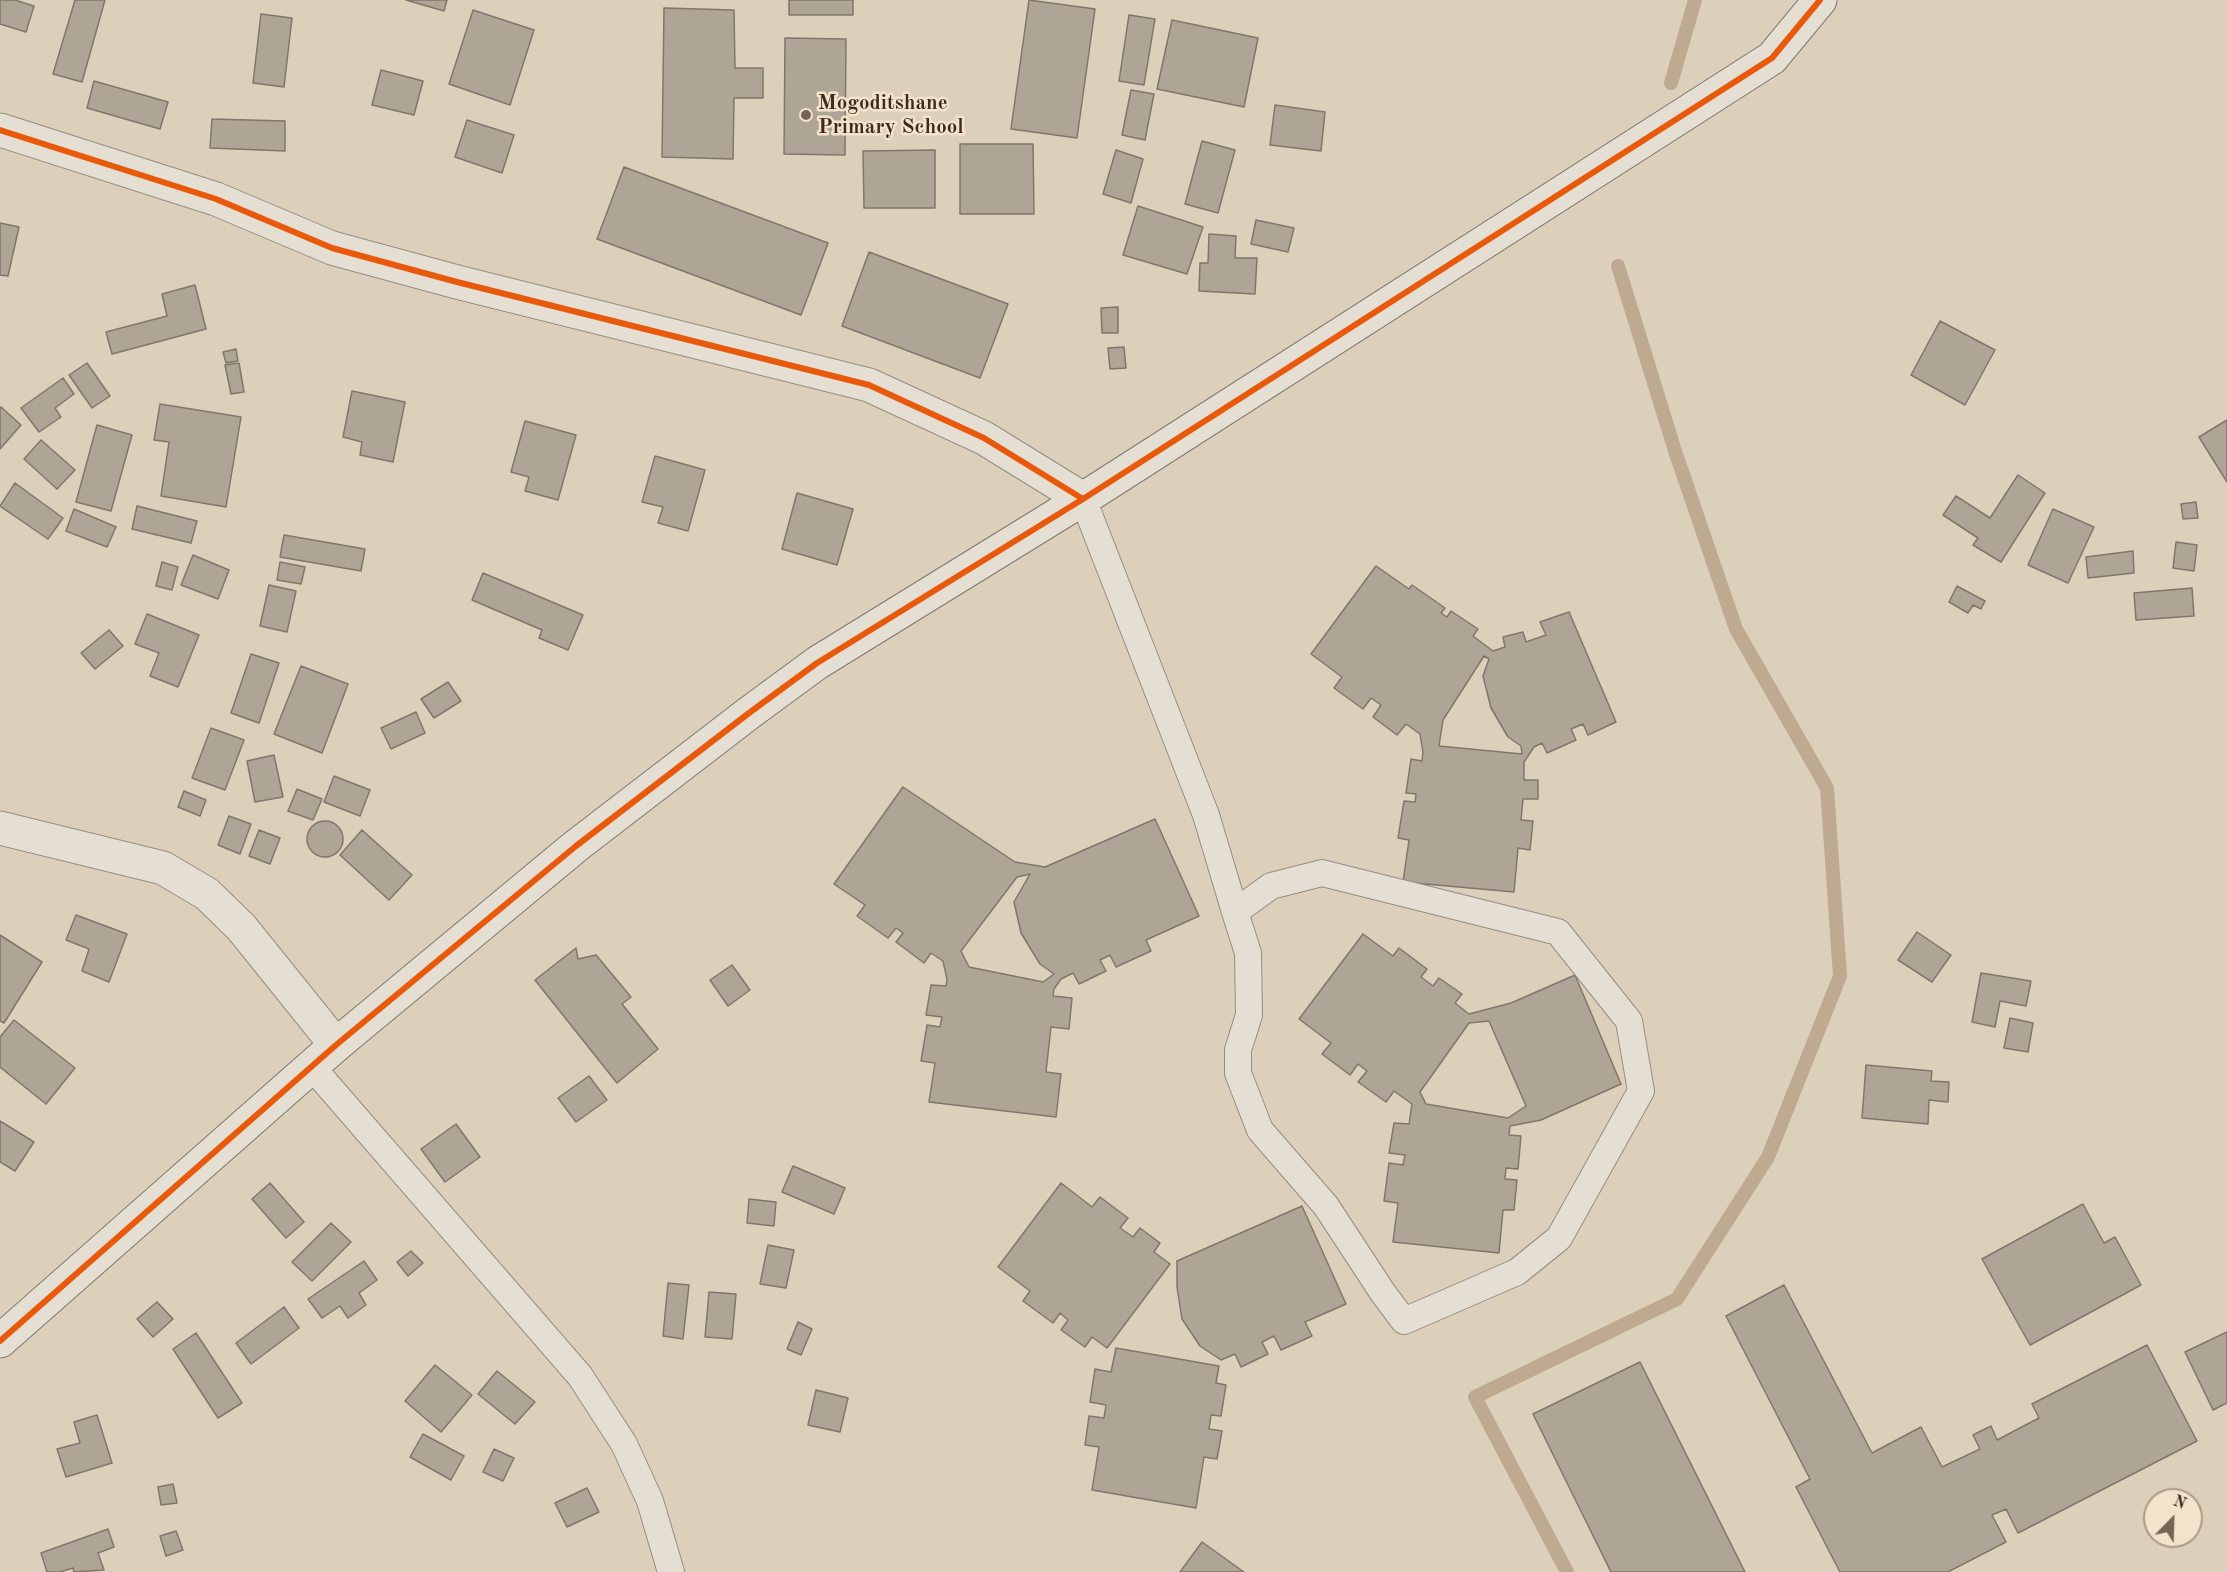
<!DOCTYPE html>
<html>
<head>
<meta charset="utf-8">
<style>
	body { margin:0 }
	#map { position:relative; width:2227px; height:1572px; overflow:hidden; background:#ddd0bb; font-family:"Old Standard TT",serif }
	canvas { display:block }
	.north { position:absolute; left:2143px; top:1488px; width:60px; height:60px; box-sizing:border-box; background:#f2e3ca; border:2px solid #aa9986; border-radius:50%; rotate:23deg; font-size:16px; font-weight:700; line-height:24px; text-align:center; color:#3f291f }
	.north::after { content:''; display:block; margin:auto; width:21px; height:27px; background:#766356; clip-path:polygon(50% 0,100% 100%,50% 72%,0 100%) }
</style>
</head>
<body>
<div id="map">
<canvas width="2227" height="1572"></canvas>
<div class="north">N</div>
</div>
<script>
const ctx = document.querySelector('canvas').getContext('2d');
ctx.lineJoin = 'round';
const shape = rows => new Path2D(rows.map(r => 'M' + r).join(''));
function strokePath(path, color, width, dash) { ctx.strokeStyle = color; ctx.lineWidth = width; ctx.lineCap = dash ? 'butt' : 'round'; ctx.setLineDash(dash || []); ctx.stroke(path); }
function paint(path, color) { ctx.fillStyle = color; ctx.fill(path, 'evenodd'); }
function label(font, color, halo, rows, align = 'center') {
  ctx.font = font + ' "Old Standard TT",serif'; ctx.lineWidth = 5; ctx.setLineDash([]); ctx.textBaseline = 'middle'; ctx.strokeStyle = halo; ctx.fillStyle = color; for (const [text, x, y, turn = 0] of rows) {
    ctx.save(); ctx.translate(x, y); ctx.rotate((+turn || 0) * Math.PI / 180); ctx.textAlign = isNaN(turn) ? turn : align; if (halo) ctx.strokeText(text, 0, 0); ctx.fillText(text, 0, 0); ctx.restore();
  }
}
const stream = shape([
	[1671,83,1695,0],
	[1567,1572,1475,1397,1677,1299,1768,1157,1840,976,1827,788,1736,629,1675,451,1618,266]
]);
const building = shape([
	[0,0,15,0,34,6,26,32,0,24,0,0],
	[75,0,105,0,82,82,53,74,75,0],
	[406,0,447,0,444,11,406,0],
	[789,0,853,0,853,15,789,15,789,0],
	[1029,0,1095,9,1077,138,1011,129,1029,0],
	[664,8,734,10,735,68,763,68,763,98,734,98,733,159,662,157,664,8],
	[473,10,534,30,510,105,449,84,473,10],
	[261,14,292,18,284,87,253,83,261,14],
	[1129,15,1155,19,1144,85,1119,81,1129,15],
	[1172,20,1258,38,1244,107,1157,89,1172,20],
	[785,38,846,39,845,155,784,154,785,38],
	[381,70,423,81,414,115,372,105,381,70],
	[94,81,168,102,160,129,87,108,94,81],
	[1131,90,1154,94,1145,140,1122,135,1131,90],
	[1275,105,1325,112,1321,151,1270,145,1275,105],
	[212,119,285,121,285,151,210,148,212,119],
	[467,120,514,135,502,173,455,157,467,120],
	[1202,141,1235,150,1218,213,1185,204,1202,141],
	[960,144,1033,144,1034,214,960,214,960,144],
	[935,150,935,208,864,208,863,151,935,150],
	[1116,150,1143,159,1131,203,1103,194,1116,150],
	[624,167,828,243,801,315,597,239,624,167],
	[1138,206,1203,227,1187,274,1123,255,1138,206],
	[1256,220,1294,228,1288,252,1251,244,1256,220],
	[0,223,19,227,8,276,0,275,0,223],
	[1209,234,1236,236,1235,258,1257,258,1255,294,1199,291,1200,263,1208,263,1209,234],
	[869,252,1008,304,980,378,842,326,869,252],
	[195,285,206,329,112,354,106,332,167,316,162,294,195,285],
	[1118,307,1118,333,1102,333,1101,308,1118,307],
	[1940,321,1995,350,1965,405,1911,375,1940,321],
	[1124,347,1126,368,1110,369,1108,348,1124,347],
	[236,349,238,361,226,363,223,352,236,349],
	[87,363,110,396,92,408,69,375,87,363],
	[239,363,244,392,231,394,225,365,239,363],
	[63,378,74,394,55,408,61,417,39,432,21,408,63,378],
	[352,391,405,402,393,462,360,455,362,442,343,437,352,391],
	[160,404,241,417,226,507,161,496,169,442,154,440,160,404],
	[1,407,21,425,0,449,0,409,1,407],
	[2227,420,2227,482,2199,437,2227,420],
	[525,421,576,435,558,500,525,491,529,477,511,472,525,421],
	[97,425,132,435,111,511,76,502,97,425],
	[41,440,75,470,57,489,24,459,41,440],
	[655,456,705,470,688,531,658,523,663,507,642,502,655,456],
	[2018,475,2045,493,2001,562,1973,545,1978,538,1943,515,1956,496,1990,518,2018,475],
	[15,483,63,518,48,539,0,506,15,483],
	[797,493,853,509,837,565,782,549,797,493],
	[2196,502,2198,518,2183,519,2181,504,2196,502],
	[137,506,197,521,191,543,132,529,137,506],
	[74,509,116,527,107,547,66,531,74,509],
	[2053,509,2094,527,2068,583,2028,565,2053,509],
	[284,535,365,549,361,571,280,557,284,535],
	[2176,542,2197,545,2194,571,2173,568,2176,542],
	[2133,551,2134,573,2088,578,2086,557,2133,551],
	[193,555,229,570,218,599,181,585,193,555],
	[162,562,178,567,172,590,156,586,162,562],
	[280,562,305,567,301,584,277,580,280,562],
	[1376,566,1409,589,1412,585,1445,608,1441,613,1447,617,1451,611,1478,629,1473,636,1493,651,1505,647,1503,637,1523,632,1526,642,1546,635,1540,622,1569,612,1616,722,1588,735,1583,724,1571,729,1576,740,1547,753,1542,743,1534,747,1524,762,1524,780,1538,780,1538,799,1523,799,1521,820,1533,821,1530,850,1518,848,1514,892,1403,882,1409,840,1398,838,1404,801,1415,802,1416,794,1406,793,1411,759,1422,761,1423,752,1420,734,1406,724,1397,735,1373,717,1381,705,1371,698,1363,709,1334,688,1342,677,1311,654,1376,566],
	[1484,656,1489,659,1483,676,1491,708,1508,737,1521,746,1522,754,1439,746,1443,720,1484,656],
	[483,573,583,615,568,650,539,638,542,630,472,600,483,573],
	[269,585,296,591,287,632,260,626,269,585],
	[1957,586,1985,601,1981,609,1973,605,1968,613,1949,602,1957,586],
	[2192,588,2194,616,2136,620,2134,593,2192,588],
	[147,614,199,635,178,687,150,676,159,653,135,644,147,614],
	[109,630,123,646,95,669,81,653,109,630],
	[251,654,279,663,259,723,231,713,251,654],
	[301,666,348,684,322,753,274,734,301,666],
	[448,682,461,701,434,718,421,699,448,682],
	[416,712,425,733,391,749,381,728,416,712],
	[211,728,244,740,225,790,192,778,211,728],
	[274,755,283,797,255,802,247,761,274,755],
	[334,776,370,790,360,816,324,802,334,776],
	[903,787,1015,862,1045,867,1155,819,1199,916,1146,940,1151,951,1116,967,1110,955,1100,960,1106,971,1079,984,1073,973,1061,979,1054,989,1053,996,1072,998,1069,1029,1051,1027,1046,1072,1061,1074,1056,1117,929,1102,935,1063,921,1061,927,1025,940,1027,942,1017,926,1015,931,985,946,986,947,979,943,961,931,953,924,963,896,942,903,933,896,928,888,938,857,916,865,905,834,884,903,787],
	[1030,874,1014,902,1021,933,1040,964,1054,974,1043,982,969,967,961,951,1017,877,1030,874],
	[297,789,322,799,313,820,288,811,297,789],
	[184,791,206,800,200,816,178,807,184,791],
	[229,816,251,824,240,854,218,845,229,816],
	'307 839a18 18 0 1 1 36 0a18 18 0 1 1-36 0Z',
	[259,830,280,838,270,864,249,856,259,830],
	[362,830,412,875,389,900,340,855,362,830],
	[76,915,127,934,109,982,82,971,89,949,66,940,76,915],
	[1917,932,1951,955,1932,982,1898,960,1917,932],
	[1363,934,1393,956,1399,948,1427,969,1421,977,1433,986,1439,978,1462,994,1455,1003,1469,1014,1511,1003,1575,975,1621,1084,1541,1120,1510,1126,1509,1135,1521,1136,1518,1169,1506,1168,1505,1179,1517,1180,1514,1210,1503,1210,1499,1253,1393,1242,1398,1203,1384,1201,1389,1163,1403,1165,1405,1155,1389,1153,1394,1123,1409,1124,1412,1104,1394,1091,1386,1102,1358,1082,1367,1071,1358,1064,1350,1075,1322,1054,1331,1043,1299,1019,1363,934],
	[1489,1021,1526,1106,1508,1118,1426,1104,1420,1092,1469,1023,1489,1021],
	[0,935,42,962,4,1023,0,1021,0,935],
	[576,948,578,959,596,955,631,997,622,1004,658,1049,617,1083,535,980,576,948],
	[732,965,750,990,728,1006,710,980,732,965],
	[1981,973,2031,981,2026,1006,2000,1001,1995,1027,1972,1022,1981,973],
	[2010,1018,2033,1023,2028,1052,2004,1048,2010,1018],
	[14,1020,75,1068,46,1104,0,1067,0,1037,14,1020],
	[1866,1065,1932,1071,1931,1081,1949,1082,1948,1102,1929,1100,1928,1124,1862,1118,1866,1065],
	[589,1076,607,1100,576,1122,558,1098,589,1076],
	[0,1121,34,1142,15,1171,0,1162,0,1121],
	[456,1124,480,1157,445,1182,421,1149,456,1124],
	[793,1166,845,1188,834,1214,782,1192,793,1166],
	[270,1183,304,1222,286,1238,252,1199,270,1183],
	[1061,1183,1092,1207,1100,1197,1128,1218,1120,1228,1133,1237,1140,1228,1160,1243,1154,1252,1170,1264,1107,1348,1092,1337,1085,1347,1061,1330,1068,1320,1060,1313,1053,1323,1023,1301,1030,1291,998,1267,1061,1183],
	[749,1199,776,1202,774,1226,747,1223,749,1199],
	[2083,1204,2104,1243,2115,1237,2141,1285,2030,1345,1982,1259,2083,1204],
	[1302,1206,1346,1304,1305,1322,1312,1336,1281,1350,1274,1336,1262,1342,1268,1354,1241,1367,1235,1354,1221,1360,1200,1346,1182,1319,1177,1287,1177,1261,1302,1206],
	[331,1223,351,1242,312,1281,292,1262,331,1223],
	[768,1245,794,1250,786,1288,760,1284,768,1245],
	[411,1251,423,1263,408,1276,397,1262,411,1251],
	[364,1261,377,1280,359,1293,366,1305,348,1318,340,1306,322,1318,308,1299,364,1261],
	[668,1283,689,1285,683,1339,663,1336,668,1283],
	[1784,1285,1872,1453,1921,1427,1942,1467,1980,1449,1973,1435,1991,1426,1997,1440,2039,1418,2032,1404,2147,1345,2197,1441,2018,1533,2006,1509,1992,1515,2006,1542,1948,1572,1840,1572,1796,1487,1810,1479,1726,1316,1784,1285],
	[709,1292,736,1294,732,1339,705,1337,709,1292],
	[157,1302,173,1319,153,1337,137,1319,157,1302],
	[284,1307,299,1328,251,1364,236,1343,284,1307],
	[798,1322,812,1329,801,1355,787,1349,798,1322],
	[2227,1332,2227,1403,2213,1410,2185,1352,2227,1332],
	[196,1333,242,1403,218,1418,173,1349,196,1333],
	[1116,1348,1219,1366,1216,1383,1226,1385,1221,1416,1211,1415,1209,1429,1222,1431,1217,1459,1204,1457,1196,1508,1092,1490,1099,1447,1085,1445,1089,1416,1104,1418,1106,1405,1090,1402,1095,1369,1111,1372,1116,1348],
	[1640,1362,1745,1572,1611,1572,1533,1414,1640,1362],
	[435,1365,472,1395,441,1432,405,1401,435,1365],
	[497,1371,535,1402,515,1424,478,1394,497,1371],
	[816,1390,848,1398,840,1432,808,1425,816,1390],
	[97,1415,112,1463,66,1477,57,1449,80,1443,74,1422,97,1415],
	[423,1434,464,1456,451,1480,410,1457,423,1434],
	[494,1449,514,1458,503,1481,483,1472,494,1449],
	[173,1484,177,1503,161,1505,158,1487,173,1484],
	[587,1488,599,1512,567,1527,555,1503,587,1488],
	[108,1529,114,1547,98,1553,104,1570,74,1572,73,1568,60,1572,47,1572,41,1553,108,1529],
	[176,1531,183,1550,166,1556,160,1536,176,1531],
	[1202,1542,1244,1572,1180,1572,1202,1542]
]);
const lane = shape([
	[1083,499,1206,815,1235,912,1248,953,1249,1015,1238,1050,1238,1073,1260,1130,1326,1206,1383,1293,1404,1321,1517,1272,1559,1238,1641,1091,1629,1021,1558,932,1322,873,1271,886,1235,912],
	[312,1067,580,1376,624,1444,650,1501,671,1572]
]);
const street = shape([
	[0,130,216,199,332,248,457,282,869,385,984,438,1083,499],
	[0,828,163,868,207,894,241,927,336,1045]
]);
const secondary = shape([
	[0,1341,336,1045,576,846,749,713,817,663,1083,499,1772,58,1820,0]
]);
const cycleway = shape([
	[0,130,216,199,332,248,457,282,869,385,984,438,1083,499],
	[0,1341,336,1045,576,846,749,713,817,663,1083,499,1772,58,1820,0]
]);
const markers = [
	[806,115,6,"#766356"]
];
const poiNames = [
	["Mogoditshane",818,103],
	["Primary School",818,127]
];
strokePath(stream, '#beaa90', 14);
paint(building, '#afa596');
strokePath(building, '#81766b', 1.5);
strokePath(lane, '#978c80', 28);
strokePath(street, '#978c80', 35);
strokePath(secondary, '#81766b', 35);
strokePath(lane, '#e4ded3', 26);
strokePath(street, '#e4ded3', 33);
strokePath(secondary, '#e4ded3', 33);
strokePath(cycleway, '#e8590c', 6);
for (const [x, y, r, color] of markers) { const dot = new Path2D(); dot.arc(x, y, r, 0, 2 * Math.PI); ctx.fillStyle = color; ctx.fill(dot); strokePath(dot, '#f2e3ca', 2); }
label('bold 21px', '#3f291f', '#f2e3ca', poiNames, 'left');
</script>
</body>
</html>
